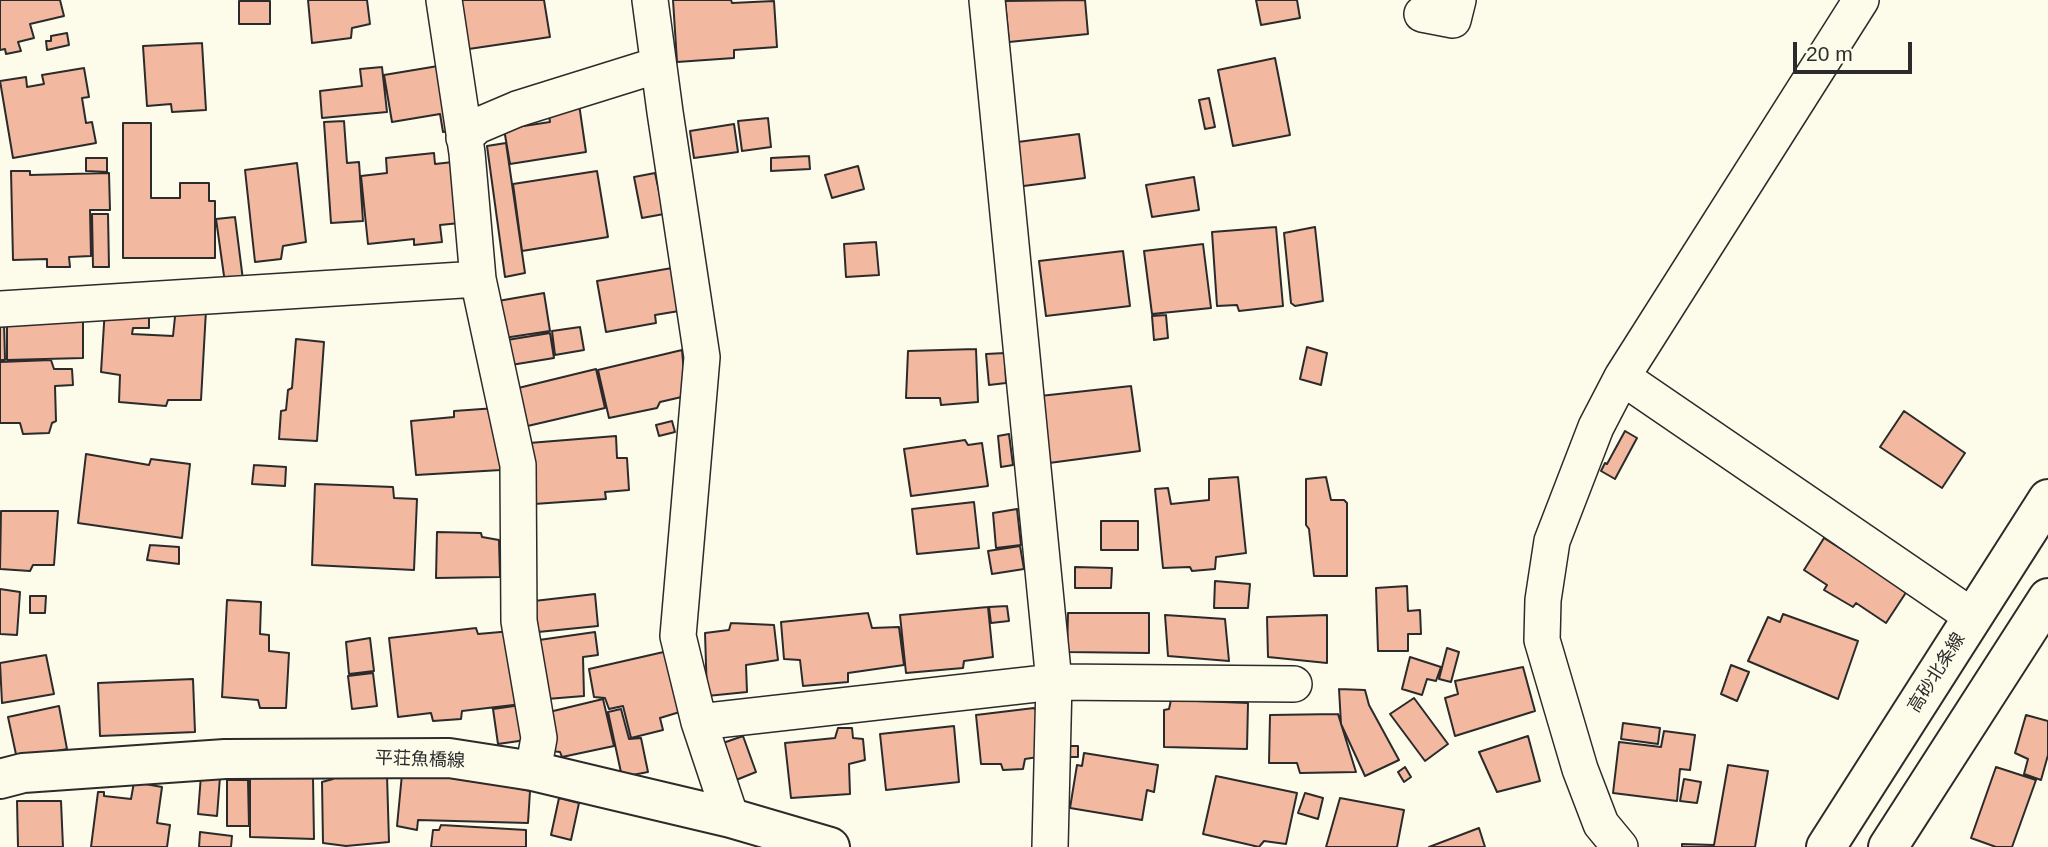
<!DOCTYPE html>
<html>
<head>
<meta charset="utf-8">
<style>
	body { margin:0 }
	#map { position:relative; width:2048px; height:847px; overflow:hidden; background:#fdfbea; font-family:Arial,sans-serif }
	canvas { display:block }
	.scale { position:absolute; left:1793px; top:42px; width:119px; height:32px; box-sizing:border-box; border:4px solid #2b2b2b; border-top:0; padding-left:9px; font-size:21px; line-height:24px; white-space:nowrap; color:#2b2b2b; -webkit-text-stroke:5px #fdfbea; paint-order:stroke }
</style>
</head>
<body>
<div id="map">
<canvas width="2048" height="847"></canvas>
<div class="scale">20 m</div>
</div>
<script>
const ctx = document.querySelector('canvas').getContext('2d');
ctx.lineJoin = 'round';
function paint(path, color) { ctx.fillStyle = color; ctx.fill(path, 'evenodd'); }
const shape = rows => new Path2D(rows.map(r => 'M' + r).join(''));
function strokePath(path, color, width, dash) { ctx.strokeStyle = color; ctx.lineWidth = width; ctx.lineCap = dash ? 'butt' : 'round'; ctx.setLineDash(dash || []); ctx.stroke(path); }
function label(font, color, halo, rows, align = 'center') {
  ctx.font = font + ' Arial,"Noto Sans JP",sans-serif'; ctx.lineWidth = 5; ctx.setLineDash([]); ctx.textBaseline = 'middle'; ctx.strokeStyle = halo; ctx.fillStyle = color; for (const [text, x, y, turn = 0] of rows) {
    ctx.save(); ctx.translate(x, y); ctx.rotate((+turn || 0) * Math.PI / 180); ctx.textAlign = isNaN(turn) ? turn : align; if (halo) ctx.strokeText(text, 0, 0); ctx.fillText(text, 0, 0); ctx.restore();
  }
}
const building = shape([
	[0,0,60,0,64,16,30,24,34,38,18,42,21,51,6,54,5,49,0,50,0,0],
	[308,0,367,0,370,24,352,28,351,38,312,43,308,0],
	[454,0,544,0,550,37,462,50,454,0],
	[673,0,731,0,732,3,774,1,777,47,734,50,734,58,677,62,673,0],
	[1085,0,1088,34,1009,42,1005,1,1085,0],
	[1256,0,1297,0,1300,18,1261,25,1256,0],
	[239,1,270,1,270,24,239,24,239,1],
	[67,33,69,45,47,50,46,41,51,41,51,36,67,33],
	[202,43,206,110,172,112,171,104,147,106,143,46,202,43],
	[1275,58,1290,135,1233,146,1218,70,1275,58],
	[444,65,455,130,443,132,440,114,392,122,384,75,444,65],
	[382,67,387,112,322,118,320,91,362,86,360,69,382,67],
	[84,68,89,97,82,98,86,123,92,122,96,143,13,158,0,81,26,77,27,87,44,84,42,75,84,68],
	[1209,98,1215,127,1205,129,1199,100,1209,98],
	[579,104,586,152,510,164,504,129,550,122,548,108,579,104],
	[768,118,771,147,742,151,738,121,768,118],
	[344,121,347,163,359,162,363,221,331,223,324,122,344,121],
	[123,123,151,123,151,198,180,198,180,183,209,183,209,201,215,201,215,258,123,258,123,123],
	[734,124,738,152,694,158,690,131,734,124],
	[1079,134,1085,178,1016,187,1010,143,1079,134],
	[506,143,525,273,505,277,487,146,506,143],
	[434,153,435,164,453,162,460,223,440,225,442,242,414,245,414,239,368,244,361,176,387,173,386,158,434,153],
	[809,156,810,169,771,171,771,158,809,156],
	[86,158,107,158,107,172,86,171,86,158],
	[297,163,306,242,283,246,281,259,255,262,245,170,297,163],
	[858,166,864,189,832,198,825,175,858,166],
	[11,171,30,171,30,175,109,173,110,210,90,210,91,256,69,257,70,267,47,267,47,259,13,260,11,171],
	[597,171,608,237,522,251,513,184,597,171],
	[655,173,664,214,642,218,634,177,655,173],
	[1194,177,1199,210,1152,217,1146,185,1194,177],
	[92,214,108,214,109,267,93,267,92,214],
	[235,217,243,280,225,283,216,219,235,217],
	[1276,227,1283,306,1239,311,1237,305,1217,306,1212,232,1276,227],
	[1315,227,1323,301,1295,306,1291,303,1284,233,1315,227],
	[876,242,879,275,846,277,844,244,876,242],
	[1203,244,1211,308,1152,314,1144,251,1203,244],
	[1123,251,1130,306,1046,316,1039,261,1123,251],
	[672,268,679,311,655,315,656,323,606,332,597,281,672,268],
	[544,293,550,331,504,338,498,301,544,293],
	[149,305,149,328,133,328,132,334,173,336,176,307,206,310,201,400,168,400,166,406,119,402,120,375,101,372,105,308,149,305],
	[1166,315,1168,338,1154,340,1152,316,1166,315],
	[0,321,4,321,5,360,0,360,0,321],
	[7,321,83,321,83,358,7,360,7,321],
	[580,327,584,350,555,355,552,331,580,327],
	[550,333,554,358,511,365,507,340,550,333],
	[296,339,324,342,317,441,279,439,281,411,286,410,288,390,292,388,296,339],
	[1307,347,1327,353,1321,385,1300,379,1307,347],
	[976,349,978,402,941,405,940,398,906,398,908,351,976,349],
	[682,350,686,396,660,402,657,408,609,418,598,370,682,350],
	[1005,353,1006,383,989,385,986,354,1005,353],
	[51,360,54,369,72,369,73,385,55,386,56,421,52,423,49,433,23,434,20,423,0,423,0,362,51,360],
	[596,369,605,408,519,428,510,390,596,369],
	[1131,386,1140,451,1049,463,1040,396,1131,386],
	[496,408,501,470,416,475,411,421,454,417,454,411,496,408],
	[1904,411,1965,453,1942,488,1880,447,1904,411],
	[672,421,675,432,659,436,656,425,672,421],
	[1625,431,1637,438,1615,479,1601,471,1605,463,1607,464,1625,431],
	[1009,434,1013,465,1001,467,998,436,1009,434],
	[616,436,617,458,627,458,629,490,605,492,606,499,534,504,529,443,616,436],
	[965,440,968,445,982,443,988,486,911,496,904,449,965,440],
	[86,454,149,465,151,459,190,464,182,538,78,523,86,454],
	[254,465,286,467,285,486,252,484,254,465],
	[1238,477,1246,553,1216,557,1215,569,1192,571,1190,567,1163,568,1155,489,1168,488,1171,504,1209,500,1209,479,1238,477],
	[1326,477,1331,500,1344,500,1347,503,1347,576,1314,576,1309,529,1306,525,1306,479,1326,477],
	[315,484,393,487,394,498,417,499,414,570,312,565,315,484],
	[974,502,979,548,917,554,912,509,974,502],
	[1017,509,1021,545,996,548,993,513,1017,509],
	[1,511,58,511,54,565,33,565,30,571,0,569,1,511],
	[1101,521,1138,521,1138,550,1101,550,1101,521],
	[437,532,481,533,482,537,499,540,500,577,436,578,437,532],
	[1824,538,1907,591,1886,623,1856,603,1853,607,1824,590,1827,585,1804,570,1824,538],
	[150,545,179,547,179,564,147,560,150,545],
	[1020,546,1024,569,992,574,988,551,1020,546],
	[1075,567,1112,568,1111,588,1075,588,1075,567],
	[1215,581,1250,584,1248,608,1214,608,1215,581],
	[1407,586,1408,611,1420,610,1421,634,1408,634,1408,651,1378,651,1376,588,1407,586],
	[0,589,20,592,17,635,0,634,0,589],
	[595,594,598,626,538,632,534,601,595,594],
	[30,596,46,596,45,613,30,613,30,596],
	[227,600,261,602,260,634,269,635,269,651,289,653,286,708,260,708,258,700,222,697,227,600],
	[1007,606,1009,621,991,623,989,607,1007,606],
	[988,607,993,657,964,661,963,668,906,673,900,615,988,607],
	[868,613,872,628,899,627,904,665,848,673,848,682,803,686,800,660,784,659,781,622,868,613],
	[1068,613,1149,613,1149,653,1067,652,1068,613],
	[1783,614,1858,641,1838,699,1748,661,1768,617,1780,622,1783,614],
	[1165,615,1225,619,1229,661,1168,656,1165,615],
	[1327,615,1327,663,1268,657,1267,617,1327,615],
	[731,623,774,625,778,660,746,665,747,692,707,696,705,633,729,630,731,623],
	[476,628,478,634,512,631,522,704,462,711,461,719,433,721,431,713,398,717,389,638,476,628],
	[595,632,598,655,583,657,584,696,547,699,539,640,595,632],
	[370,638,374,671,349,674,346,642,370,638],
	[1447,648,1459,652,1451,682,1439,679,1447,648],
	[668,651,683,711,660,718,663,730,631,738,623,706,609,709,605,698,594,697,589,669,668,651],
	[46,655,54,694,2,703,0,663,46,655],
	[1410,657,1441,667,1436,681,1427,679,1422,695,1402,689,1410,657],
	[1731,665,1749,672,1737,701,1721,694,1731,665],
	[1523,667,1535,711,1455,736,1445,698,1458,694,1455,681,1523,667],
	[373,673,377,706,352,709,348,676,373,673],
	[193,679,195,732,100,736,98,683,193,679],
	[1339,689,1365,690,1369,705,1399,760,1365,776,1341,724,1339,689],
	[1414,698,1448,744,1425,761,1390,714,1414,698],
	[603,699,614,746,562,757,560,752,551,751,545,713,603,699],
	[1171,700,1248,703,1247,749,1164,747,1164,710,1169,709,1171,700],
	[521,705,526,740,498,744,493,709,521,705],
	[59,706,67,749,17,759,8,717,59,706],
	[1034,708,1036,710,1038,757,1025,759,1023,769,1003,770,1001,764,981,764,976,715,1034,708],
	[621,709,629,739,641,738,648,772,622,777,608,712,621,709],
	[1338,714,1356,772,1300,773,1297,763,1269,763,1270,715,1338,714],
	[2026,715,2048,721,2048,755,2041,780,2024,774,2028,759,2015,753,2026,715],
	[1623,723,1660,728,1658,744,1621,739,1623,723],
	[954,726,959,782,886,790,880,734,954,726],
	[838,728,852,728,853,738,863,739,865,760,849,764,850,794,791,798,785,743,835,738,838,728],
	[1664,731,1695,735,1690,770,1680,769,1677,801,1613,793,1619,742,1661,747,1664,731],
	[743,736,756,772,736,780,723,743,743,736],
	[1528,736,1540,781,1497,792,1479,752,1528,736],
	[1069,746,1078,746,1078,757,1069,757,1069,746],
	[1084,753,1158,765,1154,792,1147,790,1142,820,1070,808,1077,765,1082,766,1084,753],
	[1728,765,1768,771,1755,847,1682,847,1682,844,1714,845,1728,765],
	[1405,767,1411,777,1404,782,1398,772,1405,767],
	[1996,767,2036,780,2012,847,1996,847,1971,838,1996,767],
	[402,774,475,779,530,791,528,823,418,820,417,830,397,826,402,774],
	[201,775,220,777,217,816,198,814,201,775],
	[334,775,387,775,389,842,346,846,323,843,322,782,333,779,334,775],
	[1216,776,1297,793,1286,844,1264,841,1259,847,1203,834,1216,776],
	[250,778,313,778,314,839,250,837,250,778],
	[1684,779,1701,782,1697,803,1680,801,1684,779],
	[227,780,248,780,249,826,227,826,227,780],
	[134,782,162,787,157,823,170,825,167,847,91,847,98,792,104,792,104,796,131,799,134,782],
	[1305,793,1323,798,1318,819,1298,813,1305,793],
	[559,798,579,803,571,840,551,835,559,798],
	[1340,798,1404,810,1397,847,1326,847,1340,798],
	[17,801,61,801,63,847,18,847,17,801],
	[441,825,526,830,526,847,431,847,433,830,439,830,441,825],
	[1479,828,1485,847,1429,847,1479,828],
	[200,832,232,836,231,847,199,847,200,832]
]);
const minor = shape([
	[444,0,467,153,478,279,518,465,519,621,539,738,533,771],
	[650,0,665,112,702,357,678,636,699,722,731,818],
	[987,0,1054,682,1050,847],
	[1422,14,1453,20,1458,0],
	[464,138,477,126,517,109,658,65],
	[0,309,478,279],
	[1622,377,1861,0],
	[699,722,1054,682,1294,684],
	[1620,847,1601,824,1580,769,1542,640,1543,600,1552,541,1596,427,1622,377,1973,617]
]);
const secondary = shape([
	[0,779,23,773,225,759,449,758,533,771,600,787,731,818,830,847]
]);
const primary = shape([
	[1826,847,2048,499],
	[1888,847,2048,598]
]);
const streetNames = [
	["高砂北条線",1937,673,-58],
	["平荘魚橋線",420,760,2]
];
paint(building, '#f2b8a0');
strokePath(building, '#2b2b2b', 2);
strokePath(minor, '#2b2b2b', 38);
strokePath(secondary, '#2b2b2b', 42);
strokePath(primary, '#2b2b2b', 42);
strokePath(minor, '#fdfbea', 35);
strokePath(secondary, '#fdfbea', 38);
strokePath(primary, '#fdfbea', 38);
label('18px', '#2b2b2b', '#fdfbea', streetNames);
</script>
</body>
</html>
